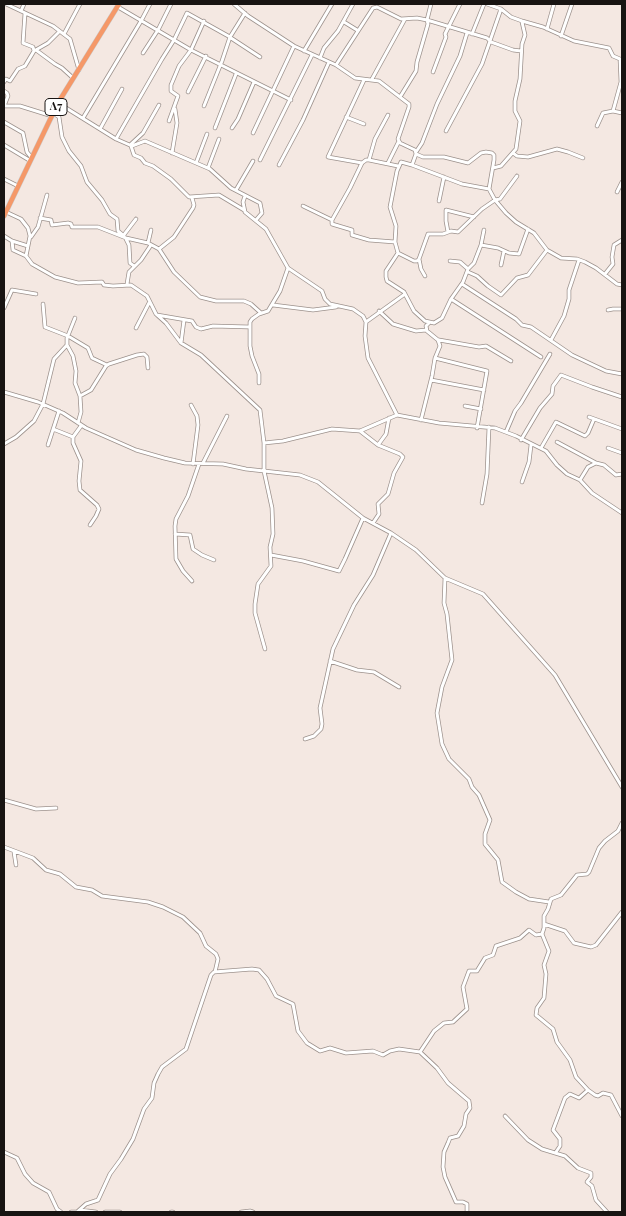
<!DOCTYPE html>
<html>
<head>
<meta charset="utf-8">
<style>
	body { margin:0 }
	#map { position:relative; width:626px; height:1216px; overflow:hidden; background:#f4e8e2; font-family:"Playfair Display",serif }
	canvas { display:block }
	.frame { position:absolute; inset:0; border:5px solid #181412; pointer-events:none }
</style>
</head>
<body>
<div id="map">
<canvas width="626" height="1216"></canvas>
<div class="frame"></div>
</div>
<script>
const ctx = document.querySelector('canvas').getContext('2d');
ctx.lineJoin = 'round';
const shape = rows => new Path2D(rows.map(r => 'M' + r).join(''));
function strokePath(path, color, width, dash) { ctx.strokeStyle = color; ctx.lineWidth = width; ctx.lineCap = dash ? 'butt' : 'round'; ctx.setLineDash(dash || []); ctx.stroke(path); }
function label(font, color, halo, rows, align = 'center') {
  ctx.font = font + ' "Playfair Display",serif'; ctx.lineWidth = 4; ctx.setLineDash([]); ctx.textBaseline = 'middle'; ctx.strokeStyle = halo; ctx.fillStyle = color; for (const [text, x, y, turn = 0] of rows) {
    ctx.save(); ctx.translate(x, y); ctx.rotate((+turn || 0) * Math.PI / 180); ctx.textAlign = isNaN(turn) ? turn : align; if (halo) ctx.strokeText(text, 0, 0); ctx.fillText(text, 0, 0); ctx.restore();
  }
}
const minor = shape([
	[6,4,53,26,70,39,79,70],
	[234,4,248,16,294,46,336,65,355,78,379,81,409,104,409,107,398,139,400,143,415,150,416,154,423,157,444,157,468,163,481,153,486,152,492,153,494,155,494,160,489,189,495,200,506,213,516,222,534,233,547,250,561,258,577,259,585,262,596,268,617,284,622,285],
	[487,4,501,9,511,17,522,21,543,27,574,41,609,48,613,56,620,59,621,82,613,111,603,113,597,126],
	[118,7,191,50,291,100],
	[21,11,24,4],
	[25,13,23,43,33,47,34,51],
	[344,22,357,30],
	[547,29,554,4],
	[64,34,80,4],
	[472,34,484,4],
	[561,36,572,4],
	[231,38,260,57],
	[36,50,55,64,62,68,73,78],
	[304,51,332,4],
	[143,53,158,30,171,4],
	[320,58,324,48,338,31,353,4],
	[336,65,373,8,377,7,401,19,417,18,427,20,431,4],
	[433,72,446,37,445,34,460,4],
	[372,79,405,19],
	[364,80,328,157,362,163,366,160,369,160,398,166],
	[4,82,6,79,10,81,18,69,25,66,34,51,48,43,59,32],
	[4,91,7,93,8,96,4,106],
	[188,92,206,56],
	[400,97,416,71,417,62,428,24,427,20,487,38,491,42,513,50,521,51],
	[58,103,116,139,132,146,145,141,210,169,231,188,260,203,262,213,256,220],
	[4,106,20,106,52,116],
	[204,106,222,61,230,37,245,13],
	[613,111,622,113],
	[53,113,59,117,62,137,69,151,81,166,87,182,102,200,110,214,117,219,118,231,124,236],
	[346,117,364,124],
	[83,118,141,21,150,4],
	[169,121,178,96,171,91,171,85,179,66,191,50,204,21],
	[4,122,23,133,27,152,31,157],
	[215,128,236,74],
	[232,128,238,119,254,82],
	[100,129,122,89],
	[446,131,482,64,501,9],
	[253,133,294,46],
	[116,139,162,59,174,40,187,13,230,37],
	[4,145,29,160],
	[130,145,143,133,159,105],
	[131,146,134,155,141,158,145,163,153,166,171,179,189,197,219,195,244,210],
	[416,152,422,143,437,104,460,56,467,33],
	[172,153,177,123,175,109],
	[513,153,517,156,528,157,557,149,568,152,583,158],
	[416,154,412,165,401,162,397,171,390,207,396,226,395,242,398,253,386,271,386,277,387,281,404,292,414,311,425,321,434,323,442,318,451,299,463,282,468,269,474,263,481,245,498,248,509,253,519,254,528,229],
	[260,160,312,55],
	[369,160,375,139,388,115],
	[196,163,207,134],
	[388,163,399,141],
	[279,165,303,120,329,62],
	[412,165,462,184,489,189],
	[208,168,219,139],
	[493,168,501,166,516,149,520,121,515,111,515,101,520,79,522,44,525,35,522,22],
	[4,179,18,186],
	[236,190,253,161],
	[617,192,622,182],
	[245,196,243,202,245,212,266,229,288,268,322,291,325,299,330,304,353,309,363,316,366,322,365,336,368,358,397,415],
	[439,201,444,177],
	[303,206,332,220,332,224,352,230,352,235,369,240,395,242],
	[6,212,21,219,28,228,30,236,26,256],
	[40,218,51,220,52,225,68,223,71,224,72,227,98,227,126,238,148,243,151,230],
	[332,220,350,188,362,163],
	[448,232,446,221,446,210,474,217],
	[4,236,12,241,28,246],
	[123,236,136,219],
	[31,237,38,227,47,195],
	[126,239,129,245,130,263,134,266],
	[12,241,13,250,26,256,32,264,55,277,78,283,102,282,104,285,113,286,131,285,147,296,156,314,166,323,181,343,201,355,260,410,264,443,264,471,272,508,273,534,270,547,271,566,258,584,255,604,255,613,265,649],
	[148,243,159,249,174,237,193,208,194,205,192,198],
	[481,245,484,230],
	[159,249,174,272,200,297,216,301,244,301,251,304,261,313],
	[398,253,414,261,417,261,419,259],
	[450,261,460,262,468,269],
	[501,265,504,251],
	[468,272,477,276,488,286,501,295,517,278,528,275,547,250],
	[605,274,613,264,612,257,614,245,622,240],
	[425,276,421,269,419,259,428,234,443,234,451,231,458,232,482,209,495,200,500,199,517,176],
	[127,284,129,272,141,260,151,245],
	[462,284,516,319,522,325,531,327,572,355,606,371,622,374],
	[451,299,541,357],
	[43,304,45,327,68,336,88,348,92,358,107,365],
	[273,305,313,310,336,307],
	[4,308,12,290,36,294],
	[608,310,613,309,622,309],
	[379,311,393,324,416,331,426,330],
	[157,315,192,321,196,327,201,329,213,326,250,327],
	[75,318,67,338,67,345,73,356,76,371,75,383,80,396,81,412,78,423],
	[366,322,405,294],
	[136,328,149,303],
	[439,340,479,347,486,346,511,361],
	[551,340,564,316,569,299,569,290,579,260],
	[181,343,184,320],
	[435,358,487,371,477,428],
	[431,380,484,390],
	[259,383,259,374,252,356,250,346,250,322,252,319,259,314,268,311,280,291,288,268],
	[4,392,38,402,63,413,86,428,136,450,164,458,185,463,223,464,246,469,300,475,318,482,363,518,391,533,416,550,445,578,483,594,555,675,622,787],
	[80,396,91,390,106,366,109,364,137,355,144,354,147,357,148,368],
	[191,405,197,416,198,425,193,464],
	[465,406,481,409],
	[589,417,622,429],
	[421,420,432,376,435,358,440,346,438,340,427,331,426,326,429,323],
	[81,426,73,437,73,443,81,461,79,481,80,490,97,505,99,509,96,516,90,525],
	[53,429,73,437],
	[360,431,378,445],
	[506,432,515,411,521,403,550,354],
	[521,440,540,408,552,394,553,386,561,375,592,387,622,397],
	[557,442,596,463],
	[264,443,283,441,332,429,360,431,397,415,439,423,495,428,516,436,546,451,557,465,567,474,580,480,592,493,622,513],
	[4,444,16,437,34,421,43,404,54,359,67,345],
	[48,445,59,411],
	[541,448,556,422,585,436,588,433,594,419],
	[608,448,622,453],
	[203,463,227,416],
	[580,480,588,467,596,463,604,465,616,475,622,474],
	[522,482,529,462,531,445],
	[482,503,487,474,489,427],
	[373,523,379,514,378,504,388,494,394,473,403,457,400,454,378,445,386,434,389,418],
	[175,534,190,535,193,549,202,555,214,560],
	[271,555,303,561,339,571,345,559,363,518],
	[445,578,444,603,447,614,452,660,442,687,437,713,442,744,449,759,469,779,472,787,479,795,490,820,485,834,485,844,498,860,502,882,516,892,529,899,549,902],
	[192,581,183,571,176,559,175,526,176,519,188,496,199,464],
	[330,661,357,670,374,672,399,687],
	[305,739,314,736,321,729,322,724,320,708,333,649,354,605,373,575,391,533],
	[4,800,36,809,56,808],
	[4,847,33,858,46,870,60,874,76,887,92,890,102,896,148,902,163,907,183,917,200,933,206,946,216,954,218,959,215,972],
	[14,852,16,865],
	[544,924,565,931,574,943,591,947,596,945,622,912],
	[542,934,549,951,544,965,546,974,544,998,537,1008,536,1015,553,1029,557,1042,570,1060,576,1077,588,1090,595,1095,598,1096,603,1093,611,1095,622,1116],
	[420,1052,437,1068,448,1083,469,1101,470,1108,466,1114,464,1126,458,1136,450,1138,448,1143,444,1152,443,1167,445,1177,456,1202,463,1202,467,1204,467,1212],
	[505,1116,528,1140,542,1149,565,1156,578,1168,591,1173,591,1177,587,1182,592,1186,596,1200,607,1212],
	[4,1152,17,1158,25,1174,33,1183,49,1192,57,1209,61,1212],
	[556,1152,560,1146,560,1139,553,1130,565,1098,570,1094,579,1098,588,1090],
	[80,1210,96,1212],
	[71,1212,77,1212,86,1204,98,1200,110,1174,121,1159,133,1139,144,1109,152,1098,154,1083,158,1074,162,1067,186,1049,211,975,214,972,252,969,259,970,267,979,276,996,293,1004,298,1031,307,1043,320,1051,330,1048,346,1053,373,1051,383,1055,390,1051,399,1049,420,1052,434,1031,444,1023,453,1022,467,1009,463,987,469,971,477,971,485,958,493,955,496,946,520,938,529,930,536,935,542,934,544,928,544,916,548,909,551,899,561,895,577,875,587,874,589,872,599,848,605,841,618,831,622,823],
	[105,1212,120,1212],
	[171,1212,173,1212],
	[241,1212,250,1211,253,1212]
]);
const highway = shape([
	[4,216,58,103,119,4]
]);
const shields = [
	[56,107,22]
];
const shieldNames = [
	["A7",56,107]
];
strokePath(minor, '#9c918c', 4.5);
strokePath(highway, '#cccbcb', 5.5);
strokePath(minor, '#fff', 3);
strokePath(highway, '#f59868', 4.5);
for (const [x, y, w] of shields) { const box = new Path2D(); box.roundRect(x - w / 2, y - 8.5, w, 17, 4); ctx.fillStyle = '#fff'; ctx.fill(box); strokePath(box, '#181412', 1); }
label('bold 11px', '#181412', null, shieldNames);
</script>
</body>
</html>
